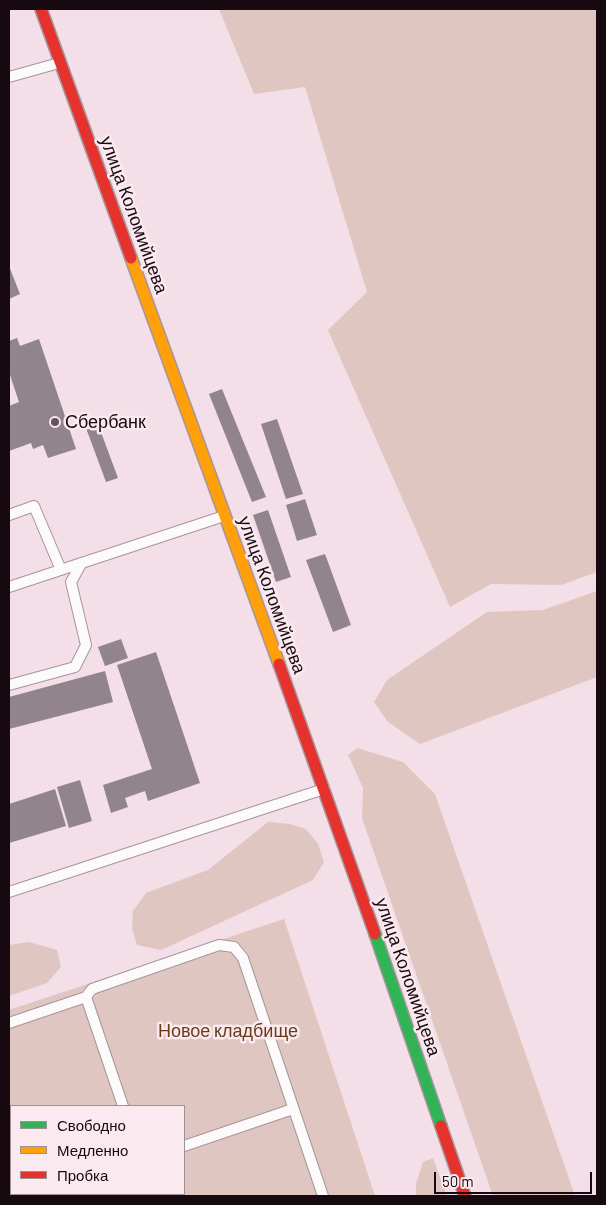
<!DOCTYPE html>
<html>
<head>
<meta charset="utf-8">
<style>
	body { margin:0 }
	#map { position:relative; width:606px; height:1205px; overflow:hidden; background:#f4dee7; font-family:Barlow,sans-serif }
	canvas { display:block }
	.frame { position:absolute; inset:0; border:10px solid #16090f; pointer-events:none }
	.legend { position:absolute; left:10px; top:1105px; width:175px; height:90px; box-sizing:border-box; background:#faeaf0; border:1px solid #9f9096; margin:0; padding:6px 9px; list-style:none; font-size:15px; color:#16090f }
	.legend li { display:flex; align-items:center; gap:10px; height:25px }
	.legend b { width:25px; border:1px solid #9f9096 }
	.scale { position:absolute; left:434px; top:1172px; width:158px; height:22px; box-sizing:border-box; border:2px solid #16090f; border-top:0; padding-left:6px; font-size:15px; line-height:18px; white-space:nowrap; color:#16090f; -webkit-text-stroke:4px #faeaf0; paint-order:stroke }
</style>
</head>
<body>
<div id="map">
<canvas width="606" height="1205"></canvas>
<div class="frame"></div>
<ul class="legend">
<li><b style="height:6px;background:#30b455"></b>Свободно</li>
<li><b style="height:6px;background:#ff9f0a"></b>Медленно</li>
<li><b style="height:6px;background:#e5322d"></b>Пробка</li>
</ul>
<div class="scale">50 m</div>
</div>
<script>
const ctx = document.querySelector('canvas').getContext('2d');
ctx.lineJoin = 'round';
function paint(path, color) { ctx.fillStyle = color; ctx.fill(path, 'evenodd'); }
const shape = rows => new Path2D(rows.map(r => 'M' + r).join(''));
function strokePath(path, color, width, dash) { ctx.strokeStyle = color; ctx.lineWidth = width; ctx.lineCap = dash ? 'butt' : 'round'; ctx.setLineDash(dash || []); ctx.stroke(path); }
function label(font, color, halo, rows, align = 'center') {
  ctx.font = font + ' Barlow,sans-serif'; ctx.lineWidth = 5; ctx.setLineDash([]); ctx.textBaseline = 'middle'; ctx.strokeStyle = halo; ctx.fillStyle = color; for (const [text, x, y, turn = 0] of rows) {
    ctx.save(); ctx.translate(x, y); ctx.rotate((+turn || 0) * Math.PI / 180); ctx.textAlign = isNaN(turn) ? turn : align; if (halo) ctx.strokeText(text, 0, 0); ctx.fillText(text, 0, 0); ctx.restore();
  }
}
const green = shape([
	[219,9,597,9,597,572,561,585,491,584,450,607,328,330,367,292,305,87,254,94],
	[597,591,597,677,420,744,388,722,374,702,387,680,487,612,543,610],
	[357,748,403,762,435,794,575,1196,493,1196,362,818,363,788,348,755],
	[268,822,290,824,306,829,318,844,324,862,313,880,161,950,137,945,132,928,133,911,146,893,208,870],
	[284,919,375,1196,9,1196,9,1010],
	[11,1106,184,1106,184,1194,11,1194],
	[29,942,57,950,61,967,47,983,9,996,9,945],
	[433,1158,447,1196,416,1196,416,1184,423,1162]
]);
const building = shape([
	[9,266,20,294,9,299],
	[17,338,20,346,39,339,76,449,48,458,43,445,33,449,31,443,9,451,9,406,19,402,9,372,9,341],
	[222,389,266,497,252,502,209,394],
	[95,416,118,478,106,482,83,420],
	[277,419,303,494,286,499,261,424],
	[305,499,317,535,297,541,286,505],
	[268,510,291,577,276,582,253,515],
	[325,554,351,625,333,632,306,560],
	[121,639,128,658,105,666,98,647],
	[156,652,200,783,148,801,145,791,125,798,128,807,111,813,103,785,152,769,117,665],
	[105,671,113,702,9,729,9,697],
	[80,780,92,821,69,828,57,787],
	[55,789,66,826,9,843,9,804]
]);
const lane = shape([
	[9,77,59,63],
	[9,515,34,506,61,570],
	[9,587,224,516],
	[9,685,75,667,86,645,71,582,81,564],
	[9,892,324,789],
	[86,997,123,1106],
	[9,1023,86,997,92,989,219,945,234,947,243,958,323,1196],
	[184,1146,293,1109],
	[153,1194,153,1196],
	[23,1196,29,1194]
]);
const fast = shape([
	[375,934,441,1126]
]);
const slow = shape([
	[131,258,279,664]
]);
const jam = shape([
	[41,9,131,258],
	[279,664,375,934],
	[441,1126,465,1196]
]);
const markers = [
	[55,422,5,"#64545b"]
];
const streetNames = [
	["улица Коломийцева",134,215,70],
	["улица Коломийцева",272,595,70],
	["улица Коломийцева",408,977,71]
];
const poiNames = [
	["Сбербанк",65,422]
];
const parkNames = [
	["Новое кладбище",228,1031]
];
paint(green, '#dfc6c0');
paint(building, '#92848d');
strokePath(lane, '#a5959c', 12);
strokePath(fast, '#a5959c', 14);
strokePath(slow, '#a5959c', 14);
strokePath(jam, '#a5959c', 14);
strokePath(lane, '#fdfafb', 10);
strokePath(fast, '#30b455', 11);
strokePath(slow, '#ff9f0a', 11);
strokePath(jam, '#e5322d', 11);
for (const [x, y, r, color] of markers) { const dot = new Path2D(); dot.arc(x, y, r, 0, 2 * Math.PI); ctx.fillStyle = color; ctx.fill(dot); strokePath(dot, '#faeaf0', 2); }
label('18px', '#16090f', '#faeaf0', streetNames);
label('18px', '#16090f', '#faeaf0', poiNames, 'left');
label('18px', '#693c19', '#faeaf0', parkNames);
</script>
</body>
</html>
